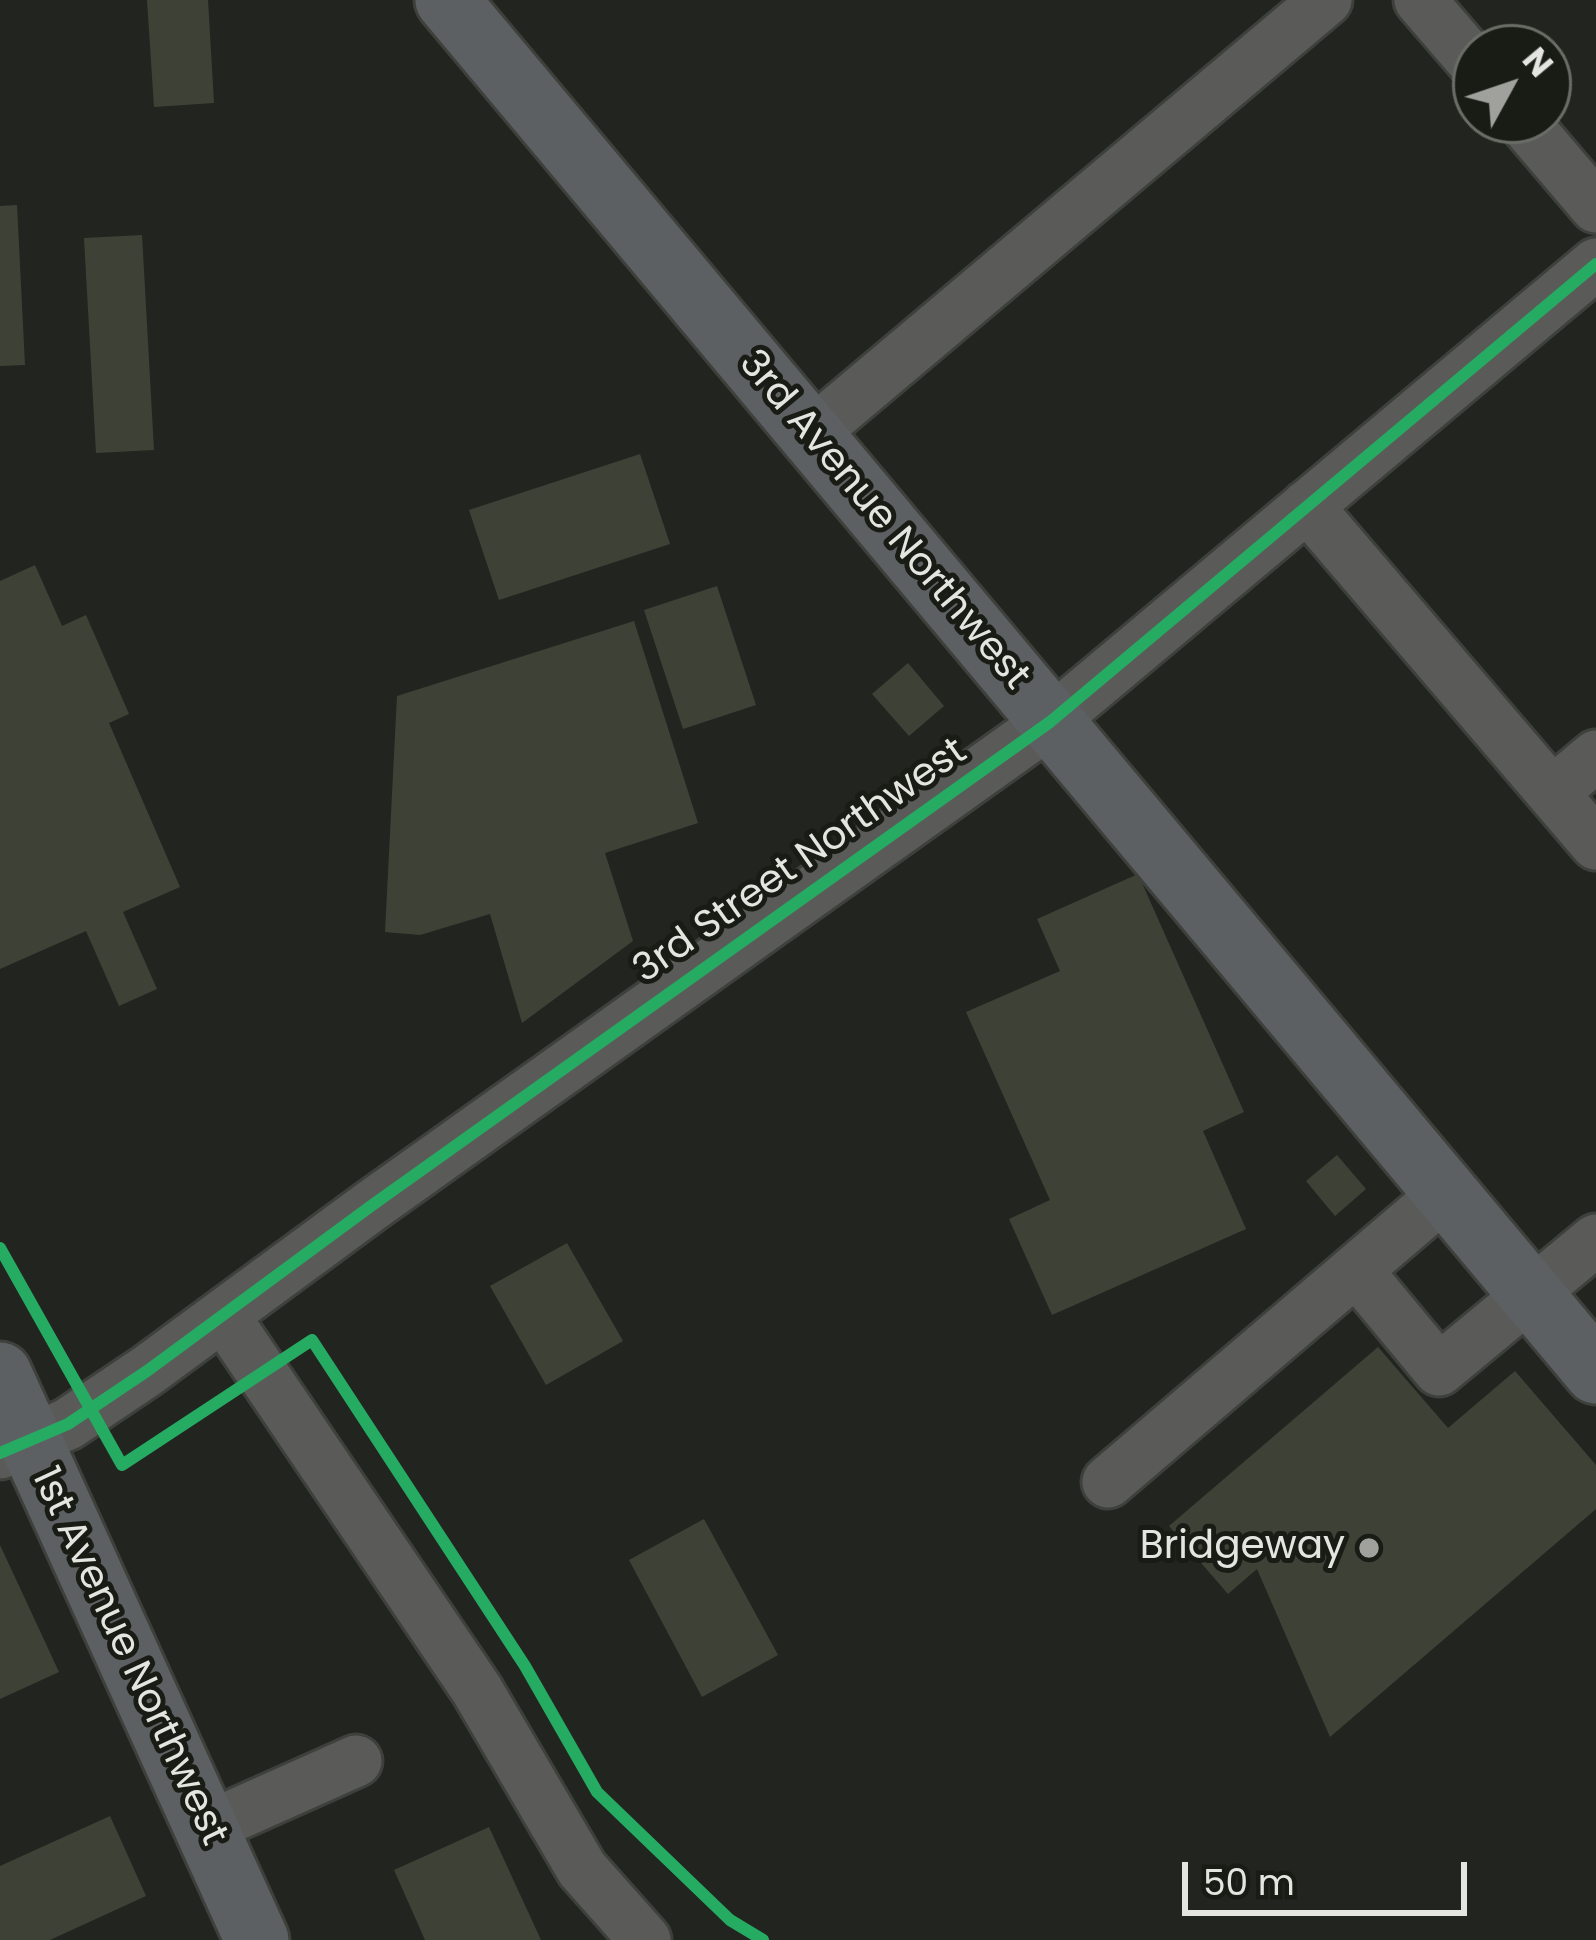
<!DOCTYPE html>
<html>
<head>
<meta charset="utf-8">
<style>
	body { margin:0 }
	#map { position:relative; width:1596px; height:1940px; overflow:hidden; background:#22241f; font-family:Poppins,sans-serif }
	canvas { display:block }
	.north { position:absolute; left:1452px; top:24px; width:120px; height:120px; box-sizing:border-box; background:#191b15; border:3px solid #6a6c66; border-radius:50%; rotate:50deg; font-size:33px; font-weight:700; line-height:48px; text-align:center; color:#e4e5e0 }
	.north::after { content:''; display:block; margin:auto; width:42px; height:54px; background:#a0a19c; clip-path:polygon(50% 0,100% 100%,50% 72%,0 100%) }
	.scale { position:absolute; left:1182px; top:1862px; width:285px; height:54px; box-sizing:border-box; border:6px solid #e4e5e0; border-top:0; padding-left:15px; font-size:36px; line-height:42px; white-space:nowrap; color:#e4e5e0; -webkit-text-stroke:9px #191b15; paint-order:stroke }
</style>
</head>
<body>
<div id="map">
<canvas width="1596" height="1940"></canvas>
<div class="north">N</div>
<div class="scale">50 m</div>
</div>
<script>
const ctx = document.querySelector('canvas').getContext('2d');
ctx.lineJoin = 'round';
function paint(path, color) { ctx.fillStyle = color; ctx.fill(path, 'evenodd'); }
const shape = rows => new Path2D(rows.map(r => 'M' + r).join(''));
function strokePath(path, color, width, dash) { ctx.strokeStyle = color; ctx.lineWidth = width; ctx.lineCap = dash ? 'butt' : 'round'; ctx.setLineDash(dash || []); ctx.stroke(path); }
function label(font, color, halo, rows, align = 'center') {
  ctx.font = font + ' Poppins,sans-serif'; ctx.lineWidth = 10; ctx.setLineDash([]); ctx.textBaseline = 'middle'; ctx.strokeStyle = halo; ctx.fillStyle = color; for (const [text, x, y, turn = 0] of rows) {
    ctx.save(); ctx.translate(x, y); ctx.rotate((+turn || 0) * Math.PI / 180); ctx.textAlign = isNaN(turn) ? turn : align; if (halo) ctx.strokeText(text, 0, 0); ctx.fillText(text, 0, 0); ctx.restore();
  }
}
const building = shape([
	[147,0,208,0,214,103,154,107],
	[17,205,25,365,0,366,0,206],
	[142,235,154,450,96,453,84,238],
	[640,454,670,544,499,600,469,510],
	[35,565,62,626,86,615,129,714,109,723,180,887,123,912,157,989,119,1006,86,931,0,969,0,581],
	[717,586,756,705,683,729,644,610],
	[634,621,698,823,605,853,633,941,522,1023,490,914,420,935,385,932,397,696],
	[908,663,944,706,909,736,872,694],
	[1138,874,1244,1112,1203,1131,1246,1229,1052,1315,1009,1219,1050,1200,966,1012,1060,971,1037,919],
	[1337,1155,1366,1189,1335,1216,1306,1181],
	[567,1243,623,1341,546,1385,490,1286],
	[1378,1347,1448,1428,1515,1371,1596,1465,1596,1509,1330,1737,1257,1569,1228,1594,1169,1526],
	[704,1519,778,1655,702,1697,629,1560],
	[0,1545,59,1672,0,1699],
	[110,1816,146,1896,50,1940,0,1940,0,1866],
	[489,1827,541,1940,425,1940,394,1870]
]);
const minor = shape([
	[1420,0,1476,65],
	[1522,120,1596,207],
	[811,434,1326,0],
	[1307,506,1596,844],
	[1553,792,1596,756],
	[1356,1270,1439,1370,1596,1240],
	[223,1315,477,1690,582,1869,645,1940],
	[0,1453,68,1424,147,1371,371,1206,1050,722,1596,264],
	[1108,1482,1446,1193],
	[206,1828,356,1761]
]);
const major = shape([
	[447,0,1596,1372],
	[0,1374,257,1940]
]);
const cycleway = shape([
	[0,1248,122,1465,312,1340,525,1666,597,1792,730,1920,763,1940],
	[0,1453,68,1424,147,1371,371,1206,1050,722,1596,264]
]);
const markers = [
	[1369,1548,12,"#a0a19c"]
];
const streetNames = [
	["3rd Avenue Northwest",883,521,50],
	["3rd Street Northwest",801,862,-35],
	["1st Avenue Northwest",128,1657,65]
];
const poiNames = [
	["Bridgeway",1345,1548]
];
paint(building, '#3e4236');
strokePath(minor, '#3e403c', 57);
strokePath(major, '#3e403c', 69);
strokePath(minor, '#5a5b58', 51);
strokePath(major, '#5d6063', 63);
strokePath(cycleway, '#26ab63', 12);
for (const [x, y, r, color] of markers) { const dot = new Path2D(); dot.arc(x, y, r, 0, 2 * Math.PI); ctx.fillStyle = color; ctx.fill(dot); strokePath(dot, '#191b15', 4.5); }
label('39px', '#e4e5e0', '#191b15', streetNames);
label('39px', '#e4e5e0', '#191b15', poiNames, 'right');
</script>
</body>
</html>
